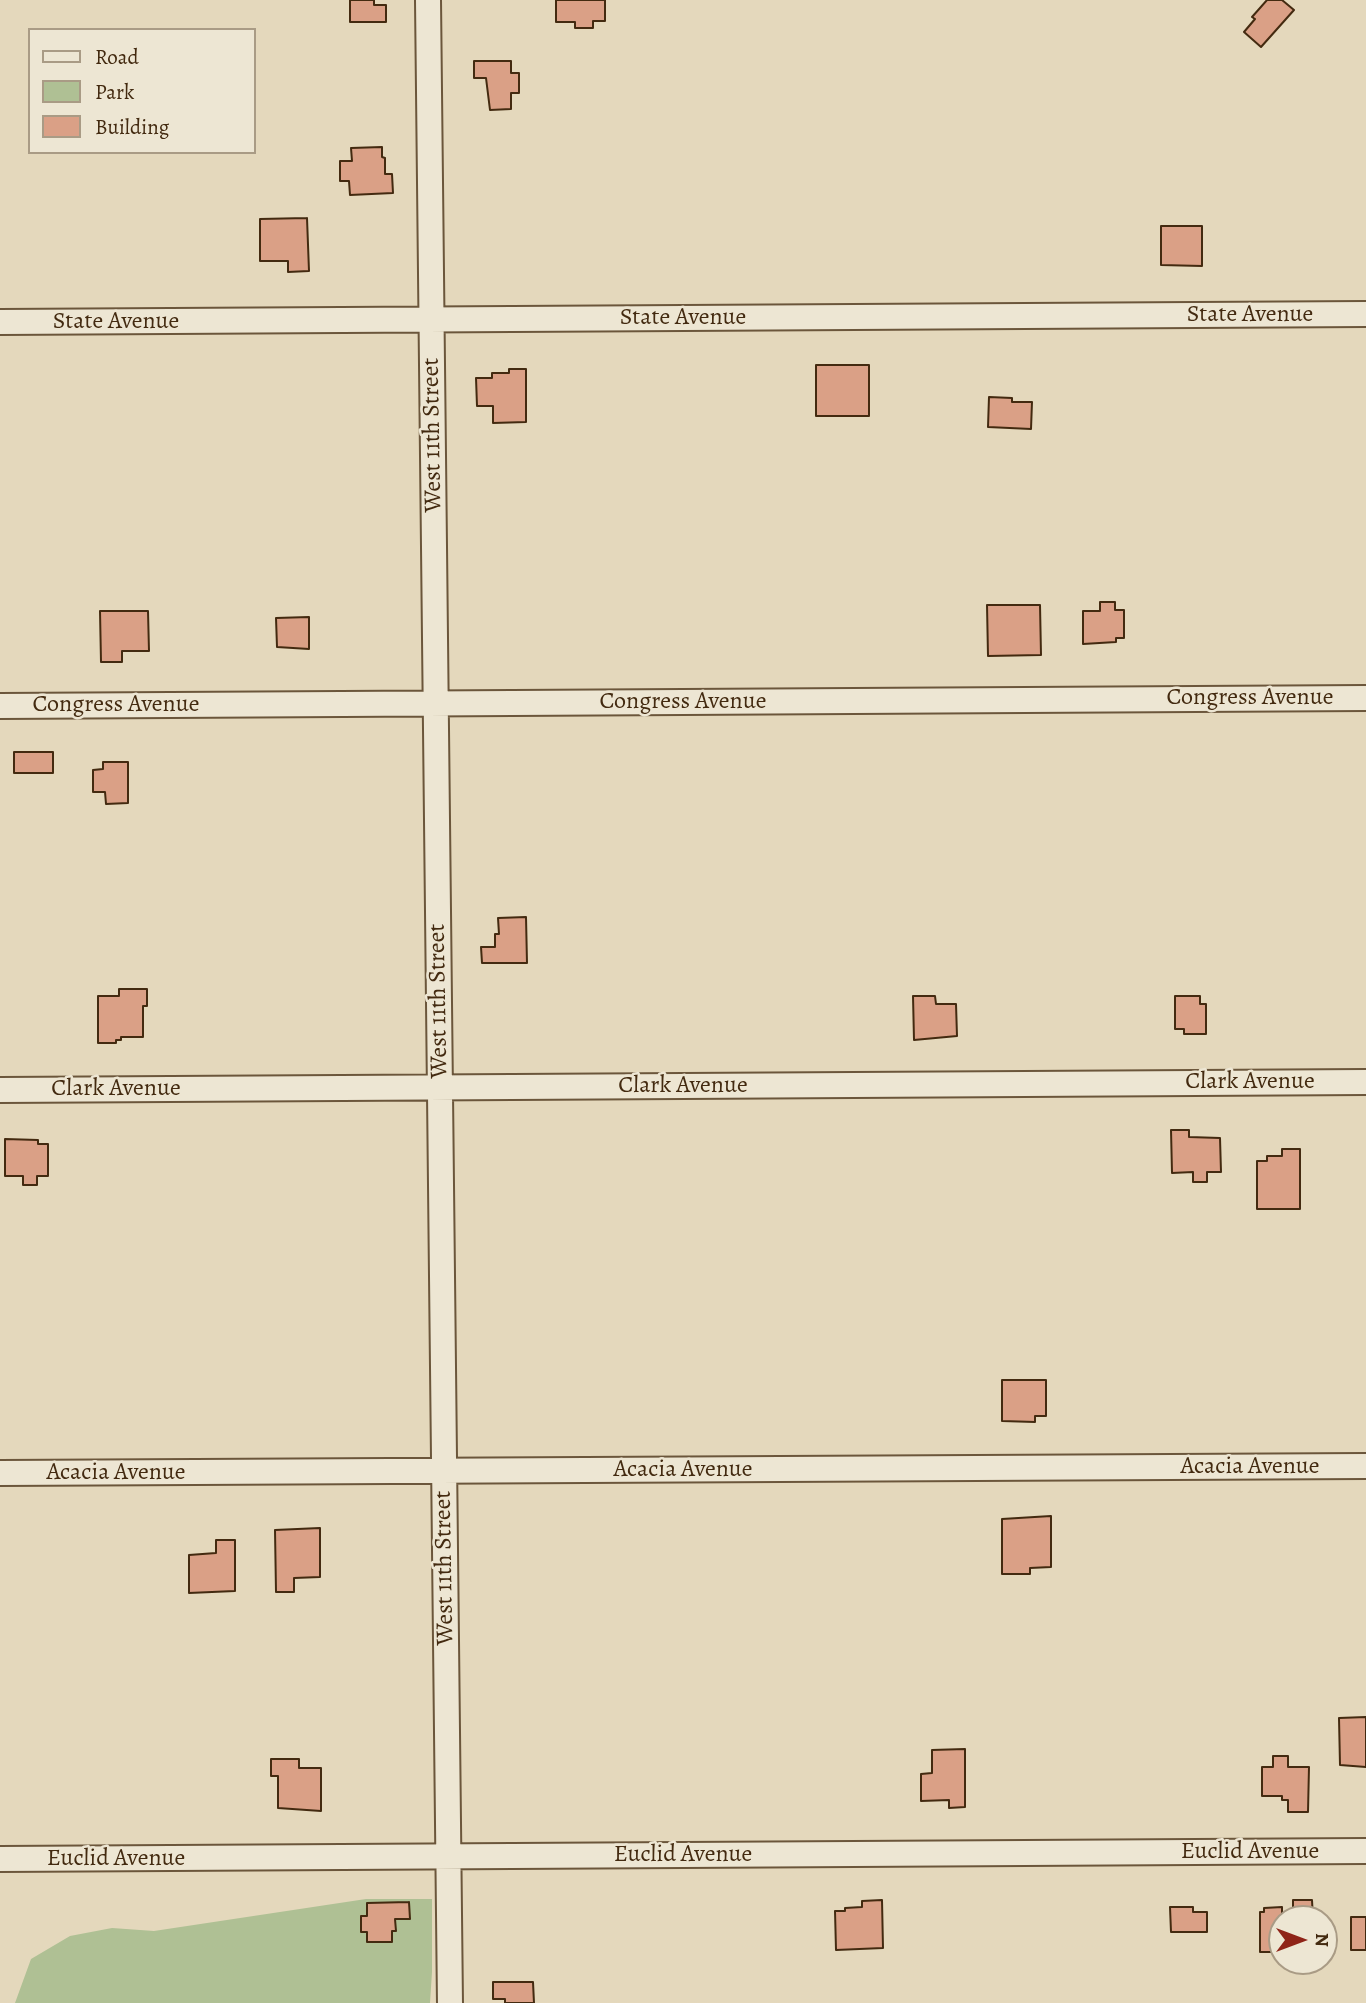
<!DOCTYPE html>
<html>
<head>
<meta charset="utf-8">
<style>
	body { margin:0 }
	#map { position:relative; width:1366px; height:2003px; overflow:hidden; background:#e4d8bc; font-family:Alegreya,serif }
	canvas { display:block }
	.legend { position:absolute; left:28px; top:28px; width:228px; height:126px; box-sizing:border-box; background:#ede6d3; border:2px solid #a99b85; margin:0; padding:9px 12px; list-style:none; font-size:21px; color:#432a10 }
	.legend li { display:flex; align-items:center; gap:14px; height:35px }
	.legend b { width:35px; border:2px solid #a99b85 }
	.north { position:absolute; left:1268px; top:1905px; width:70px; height:70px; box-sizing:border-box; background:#ede6d3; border:2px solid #a99b85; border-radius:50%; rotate:90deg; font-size:19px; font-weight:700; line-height:28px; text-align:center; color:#432a10 }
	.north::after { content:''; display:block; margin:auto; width:24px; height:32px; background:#8f2418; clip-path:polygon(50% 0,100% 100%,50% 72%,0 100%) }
</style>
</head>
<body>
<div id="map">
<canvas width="1366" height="2003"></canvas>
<ul class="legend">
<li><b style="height:9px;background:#ede6d3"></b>Road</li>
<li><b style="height:19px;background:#afc094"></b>Park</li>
<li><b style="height:19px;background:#daa086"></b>Building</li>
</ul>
<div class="north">N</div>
</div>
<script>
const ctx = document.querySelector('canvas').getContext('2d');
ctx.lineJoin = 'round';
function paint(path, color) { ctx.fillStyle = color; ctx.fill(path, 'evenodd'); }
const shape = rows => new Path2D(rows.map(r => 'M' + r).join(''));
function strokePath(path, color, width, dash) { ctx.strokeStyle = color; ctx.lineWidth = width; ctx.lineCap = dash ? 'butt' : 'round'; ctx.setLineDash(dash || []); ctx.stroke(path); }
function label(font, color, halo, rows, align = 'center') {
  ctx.font = font + ' Alegreya,serif'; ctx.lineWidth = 5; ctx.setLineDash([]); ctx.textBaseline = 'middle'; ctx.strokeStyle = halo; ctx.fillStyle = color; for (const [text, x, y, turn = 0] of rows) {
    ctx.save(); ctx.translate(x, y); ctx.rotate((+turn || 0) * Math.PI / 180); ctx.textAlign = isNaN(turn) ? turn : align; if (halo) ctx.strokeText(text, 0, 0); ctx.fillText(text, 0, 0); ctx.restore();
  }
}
const green = shape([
	[366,1899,432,1899,432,1972,430,2003,15,2003,31,1959,70,1936,112,1928,154,1931]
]);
const building = shape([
	[350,0,374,0,374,5,386,5,386,22,350,22,350,0],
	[556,0,605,0,605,21,593,21,593,28,575,28,575,22,556,22,556,0],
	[1267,0,1282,0,1294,10,1261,47,1244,32,1255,19,1252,17,1267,0],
	[474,61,511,61,511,73,519,73,519,93,511,93,511,109,490,110,486,78,474,78,474,61],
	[382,147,382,157,385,158,385,174,392,174,393,193,350,195,349,181,340,181,340,161,352,161,351,148,382,147],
	[307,218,309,271,288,272,288,261,260,261,260,219,307,218],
	[1161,226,1202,226,1202,266,1161,265,1161,226],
	[816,365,869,365,869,416,816,416,816,365],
	[509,369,526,369,526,422,493,423,493,406,477,406,476,378,492,378,492,373,509,373,509,369],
	[989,397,1012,398,1012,402,1032,402,1031,429,988,427,989,397],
	[1100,602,1115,602,1115,610,1124,610,1124,638,1116,638,1116,642,1083,644,1083,611,1100,611,1100,602],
	[987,605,1040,605,1041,655,988,656,987,605],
	[100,611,148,611,149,651,122,651,122,662,101,662,100,611],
	[309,617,309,649,277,647,276,618,309,617],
	[14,752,53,752,53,773,14,773,14,752],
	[103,762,128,762,128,803,106,804,105,792,93,792,93,770,103,769,103,762],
	[526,917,527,963,482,963,481,947,495,947,495,934,499,934,498,918,526,917],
	[119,989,147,989,147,1006,143,1006,143,1037,121,1037,121,1040,116,1040,116,1043,98,1043,98,996,119,996,119,989],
	[913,996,935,996,936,1004,956,1004,957,1036,914,1040,913,996],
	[1175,996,1200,996,1200,1004,1206,1004,1206,1034,1184,1034,1184,1029,1175,1029,1175,996],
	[1171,1130,1189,1130,1189,1137,1220,1138,1221,1172,1207,1172,1207,1182,1193,1182,1193,1172,1172,1173,1171,1130],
	[5,1139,38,1140,38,1144,48,1144,48,1176,37,1176,37,1185,23,1185,23,1176,5,1176,5,1139],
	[1282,1149,1300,1149,1300,1209,1257,1209,1257,1161,1267,1161,1267,1156,1282,1156,1282,1149],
	[1002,1380,1046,1380,1046,1416,1035,1416,1035,1422,1002,1421,1002,1380],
	[1051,1516,1051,1567,1030,1568,1030,1574,1002,1574,1002,1519,1051,1516],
	[320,1528,320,1577,294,1578,294,1592,276,1592,275,1530,320,1528],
	[216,1540,235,1540,235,1591,189,1593,189,1555,216,1553,216,1540],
	[1366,1717,1366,1767,1340,1765,1339,1718,1366,1717],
	[965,1749,965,1807,949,1808,949,1800,921,1801,921,1774,932,1773,932,1750,965,1749],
	[1273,1756,1288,1756,1288,1767,1309,1767,1308,1812,1288,1812,1288,1800,1282,1800,1282,1796,1262,1796,1262,1767,1273,1767,1273,1756],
	[271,1759,299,1759,299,1768,321,1768,321,1811,278,1808,278,1776,271,1776,271,1759],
	[882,1900,883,1948,836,1950,835,1911,845,1911,845,1908,862,1907,862,1901,882,1900],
	[1293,1900,1312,1900,1313,1919,1293,1919,1293,1900],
	[409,1902,410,1919,395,1919,396,1931,392,1931,392,1942,367,1942,367,1932,361,1932,361,1916,367,1916,367,1903,409,1902],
	[1170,1907,1193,1907,1193,1912,1207,1912,1207,1932,1171,1932,1170,1907],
	[1282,1907,1282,1952,1260,1952,1260,1912,1264,1912,1264,1908,1282,1907],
	[1351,1917,1366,1917,1366,1950,1351,1950,1351,1917],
	[493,1982,533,1982,534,2003,505,2003,505,1999,493,1999,493,1982]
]);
const minor = shape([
	[428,0,450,2003],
	[0,322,1366,314],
	[0,706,1366,698],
	[0,1090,1366,1082],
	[0,1473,1366,1466],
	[0,1859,1366,1851]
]);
const streetNames = [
	["State Avenue",1250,315],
	["State Avenue",683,318],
	["State Avenue",116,322],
	["West 11th Street",433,435,-91],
	["Congress Avenue",1250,698],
	["Congress Avenue",683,702],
	["Congress Avenue",116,705],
	["West 11th Street",439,1001,-91],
	["Clark Avenue",1250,1082],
	["Clark Avenue",683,1086],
	["Clark Avenue",116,1089],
	["Acacia Avenue",1250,1467],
	["Acacia Avenue",683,1470],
	["Acacia Avenue",116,1473],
	["West 11th Street",445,1568,-91],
	["Euclid Avenue",1250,1852],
	["Euclid Avenue",683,1855],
	["Euclid Avenue",116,1859]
];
paint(green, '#afc094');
paint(building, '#daa086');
strokePath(building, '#432a10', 2);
strokePath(minor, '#6b563b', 28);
strokePath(minor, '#ede6d3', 24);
label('24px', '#432a10', '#ede6d3', streetNames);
</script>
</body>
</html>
